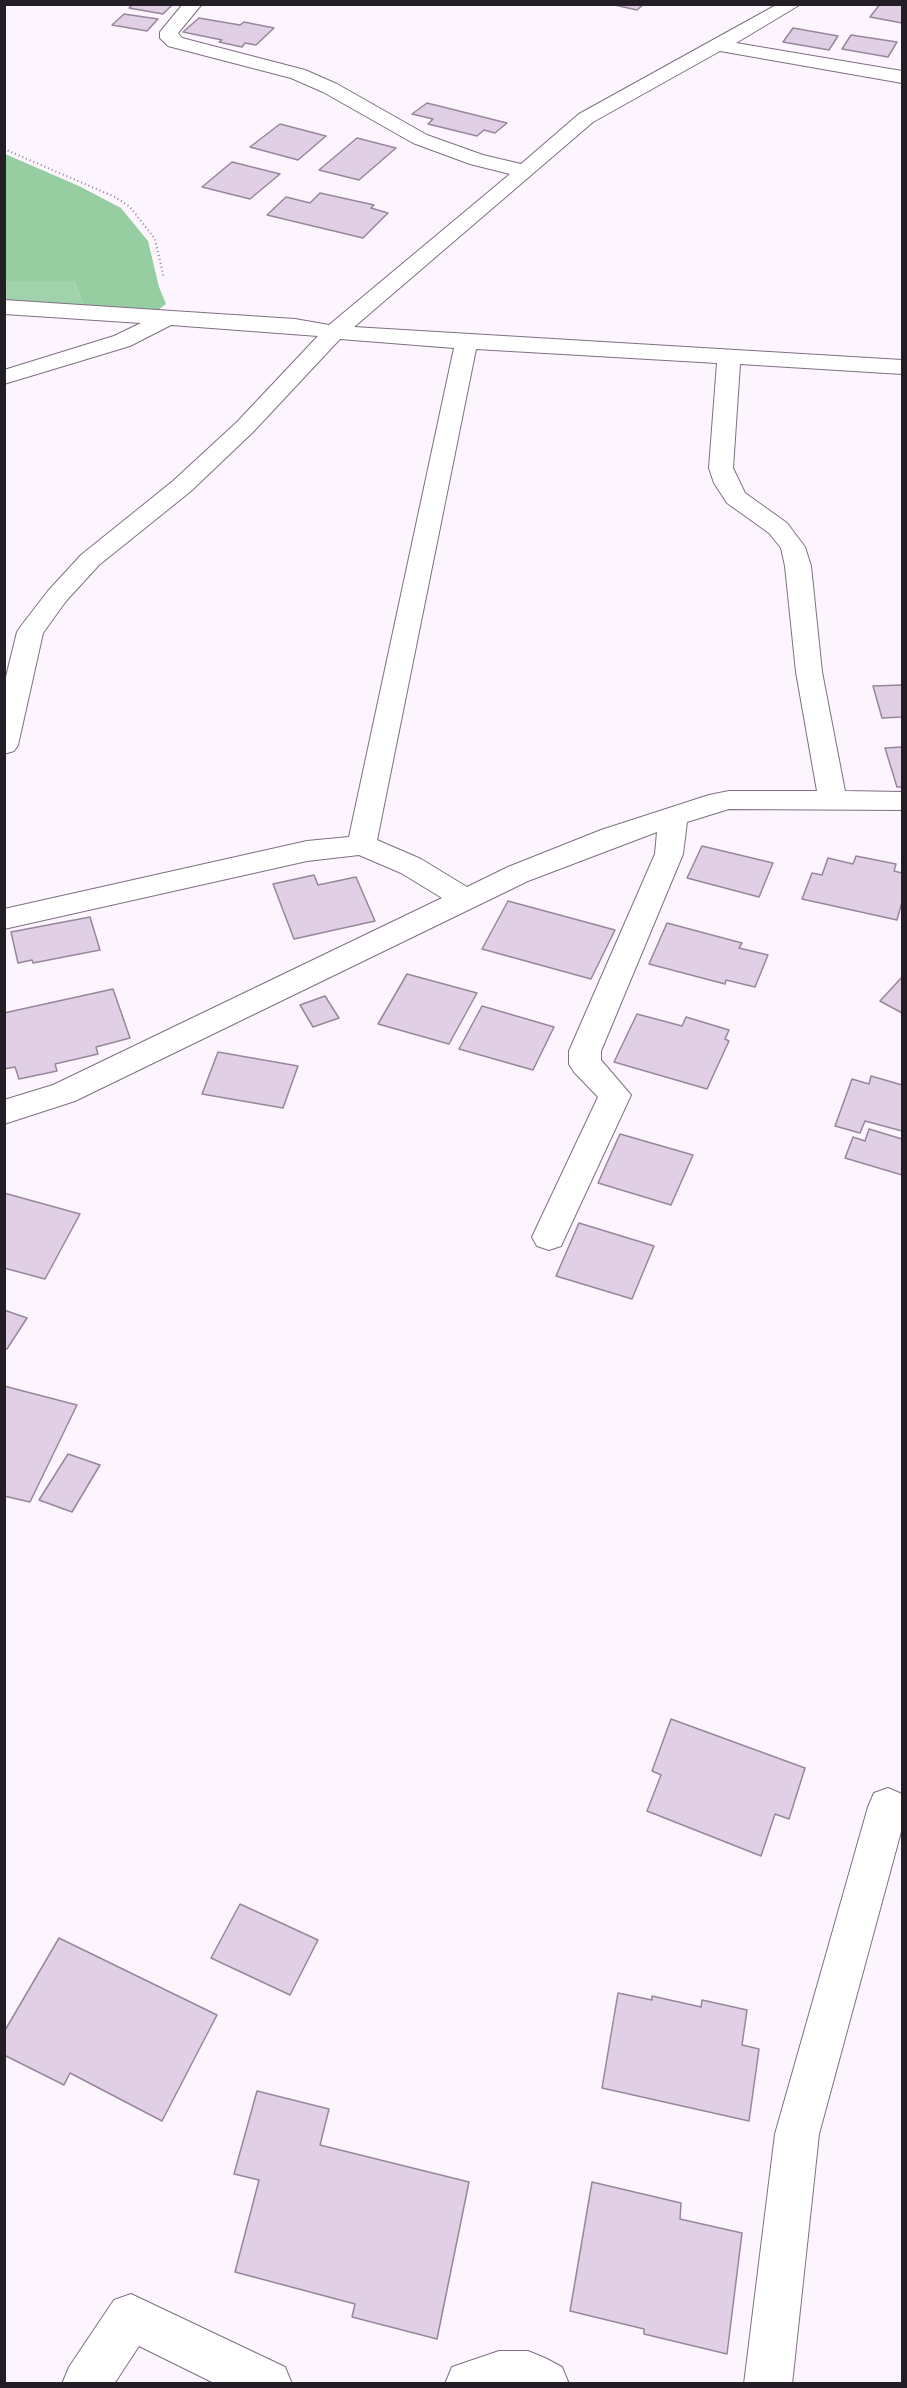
<!DOCTYPE html>
<html>
<head>
<meta charset="utf-8">
<style>
	body { margin:0 }
	#map { position:relative; width:907px; height:2388px; overflow:hidden; background:#fcf5fe; font-family:Signika,sans-serif }
	canvas { display:block }
	.frame { position:absolute; inset:0; border:6px solid #231d25; pointer-events:none }
</style>
</head>
<body>
<div id="map">
<canvas width="907" height="2388"></canvas>
<div class="frame"></div>
</div>
<script>
const ctx = document.querySelector('canvas').getContext('2d');
ctx.lineJoin = 'round';
function paint(path, color) { ctx.fillStyle = color; ctx.fill(path, 'evenodd'); }
const shape = rows => new Path2D(rows.map(r => 'M' + r).join(''));
function strokePath(path, color, width, dash) { ctx.strokeStyle = color; ctx.lineWidth = width; ctx.lineCap = dash ? 'butt' : 'round'; ctx.setLineDash(dash || []); ctx.stroke(path); }
const green = shape([
	[4,281,74,281,84,306,5,302]
]);
const forest = shape([
	[5,154,79,186,121,208,148,241,159,287,166,304,158,310,84,306,74,281,5,281]
]);
const building = shape([
	[133,4,173,4,163,14,129,8,133,4],
	[610,4,644,4,637,10,610,4],
	[880,4,902,4,902,23,870,17,880,4],
	[124,14,158,19,147,31,112,25,124,14],
	[199,18,240,25,244,22,274,28,256,45,245,43,242,47,219,42,222,40,183,32,199,18],
	[793,28,838,36,829,50,783,42,793,28],
	[851,35,897,42,888,57,842,49,851,35],
	[427,103,507,123,495,133,484,130,477,136,428,124,433,119,412,114,427,103],
	[280,124,326,136,298,160,250,147,280,124],
	[357,138,396,148,359,180,319,170,357,138],
	[232,162,280,174,250,199,202,187,232,162],
	[320,193,374,205,371,208,388,213,363,238,267,215,286,197,310,203,320,193],
	[902,685,902,717,882,718,873,686,902,685],
	[902,747,902,787,897,787,885,748,902,747],
	[702,846,773,863,759,897,687,878,702,846],
	[856,856,896,864,894,871,902,873,902,902,897,920,802,899,812,873,822,875,828,858,853,864,856,856],
	[314,875,318,885,356,877,375,921,294,939,273,884,314,875],
	[508,901,615,930,591,979,482,949,508,901],
	[90,917,100,950,33,963,32,960,18,963,11,932,90,917],
	[667,923,742,943,739,948,768,955,755,987,726,980,725,984,649,964,667,923],
	[407,974,477,993,449,1044,378,1024,407,974],
	[902,977,902,1013,880,1001,902,977],
	[113,989,130,1038,96,1047,98,1054,55,1064,57,1071,19,1079,15,1067,4,1069,4,1013,113,989],
	[325,996,339,1018,313,1027,300,1005,325,996],
	[482,1006,554,1027,533,1070,459,1049,482,1006],
	[637,1014,682,1026,686,1017,729,1030,725,1039,729,1041,707,1089,614,1062,637,1014],
	[218,1052,298,1066,283,1108,202,1094,218,1052],
	[871,1076,902,1085,902,1131,865,1121,860,1133,835,1126,852,1079,869,1084,871,1076],
	[869,1129,902,1139,902,1175,845,1158,853,1137,865,1141,869,1129],
	[620,1134,693,1155,671,1205,598,1183,620,1134],
	[4,1193,80,1214,45,1279,4,1268,4,1193],
	[579,1223,654,1246,632,1299,556,1276,579,1223],
	[4,1310,27,1318,7,1349,4,1348,4,1310],
	[4,1386,77,1405,30,1502,4,1496,4,1386],
	[68,1454,100,1465,72,1512,39,1500,68,1454],
	[671,1719,805,1768,789,1819,775,1814,761,1856,647,1811,661,1775,652,1771,671,1719],
	[240,1904,318,1940,290,1995,211,1958,240,1904],
	[59,1938,217,2015,162,2121,70,2073,64,2085,4,2055,4,2032,59,1938],
	[618,1993,652,2000,652,1996,701,2007,702,2000,747,2010,742,2045,759,2049,749,2121,602,2088,618,1993],
	[257,2091,329,2109,320,2145,469,2182,437,2339,352,2317,355,2304,235,2272,259,2180,234,2174,257,2091],
	[592,2182,681,2203,680,2219,742,2233,727,2354,644,2334,644,2329,570,2311,592,2182]
]);
const path = shape([
	[4,149,115,197,130,207,155,239,164,278]
]);
const minor = shape([
	[183,4,202,4,178,33,182,38,305,70,337,84,427,135,483,155,521,164,579,114,778,4,801,4,736,43,902,71,902,83,720,51,593,122,354,327,902,360,902,374,740,364,733,468,745,493,787,523,805,547,811,566,822,672,845,791,902,792,902,810,729,809,687,822,683,854,601,1051,601,1060,631,1095,561,1246,549,1250,537,1246,532,1237,598,1097,574,1072,569,1064,569,1051,655,854,657,832,528,881,75,1101,4,1124,4,1100,53,1085,442,898,401,873,359,855,307,861,4,929,4,909,307,841,349,837,454,348,340,339,253,432,191,491,99,565,66,601,43,633,18,745,14,751,4,754,4,685,17,632,21,626,48,591,81,555,173,481,237,422,318,336,171,325,130,346,4,384,4,370,114,336,141,323,4,314,4,300,295,319,329,325,510,174,470,164,413,143,323,92,291,78,168,46,160,38,160,32,183,4],
	[476,349,717,363,709,468,714,483,727,503,769,533,781,548,785,566,796,672,817,791,729,791,709,795,601,830,508,867,467,887,421,859,377,840,476,349],
	[888,1788,902,1794,902,1828,819,2134,792,2384,744,2384,775,2134,868,1807,874,1793,888,1788],
	[131,2294,285,2367,292,2384,216,2384,139,2346,114,2384,62,2384,69,2367,114,2300,131,2294],
	[499,2351,528,2351,545,2358,562,2367,569,2384,445,2384,452,2367,499,2351]
]);
paint(green, '#a1d2ab');
paint(forest, '#96cea1');
paint(building, '#e1cfe5');
strokePath(building, '#97879b', 1.5);
strokePath(minor, '#7f6f83', 2);
strokePath(path, '#89828b', 2, [1, 3]);
paint(minor, '#fff');
</script>
</body>
</html>
